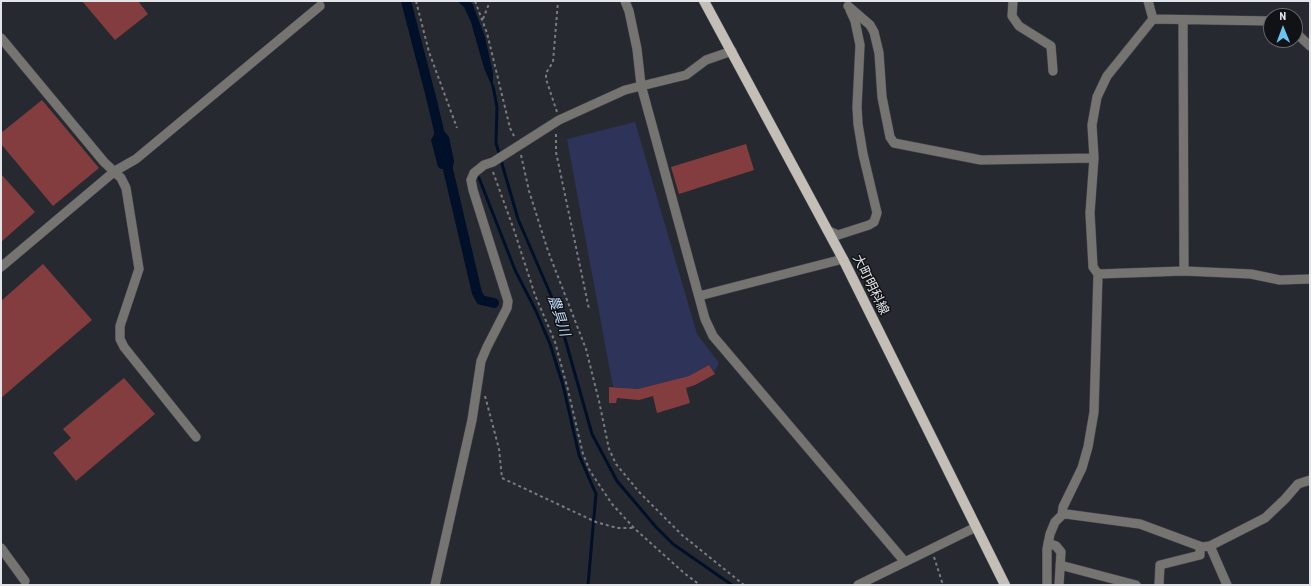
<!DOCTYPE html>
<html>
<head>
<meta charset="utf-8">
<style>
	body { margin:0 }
	#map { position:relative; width:1311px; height:586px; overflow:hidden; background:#272931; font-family:"Roboto Condensed",sans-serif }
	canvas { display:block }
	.frame { position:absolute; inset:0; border:2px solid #e4e5eb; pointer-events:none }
	.north { position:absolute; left:1263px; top:8px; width:40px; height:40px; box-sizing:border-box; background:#111215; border:1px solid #65666b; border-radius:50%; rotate:359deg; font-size:11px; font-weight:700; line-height:16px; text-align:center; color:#e4e5eb }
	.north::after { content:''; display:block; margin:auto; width:14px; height:18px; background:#68c4f0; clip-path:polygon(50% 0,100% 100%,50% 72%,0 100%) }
</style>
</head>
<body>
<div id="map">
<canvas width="1311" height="586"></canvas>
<div class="frame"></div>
<div class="north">N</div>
</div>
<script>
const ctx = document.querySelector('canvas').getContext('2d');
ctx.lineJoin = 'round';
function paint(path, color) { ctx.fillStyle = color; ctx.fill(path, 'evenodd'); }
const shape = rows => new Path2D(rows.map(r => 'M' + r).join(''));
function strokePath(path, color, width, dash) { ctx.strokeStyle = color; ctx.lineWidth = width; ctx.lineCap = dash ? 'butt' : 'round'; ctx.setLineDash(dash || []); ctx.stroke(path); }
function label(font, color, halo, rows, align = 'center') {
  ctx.font = font + ' "Roboto Condensed","Noto Sans JP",sans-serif'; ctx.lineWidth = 3; ctx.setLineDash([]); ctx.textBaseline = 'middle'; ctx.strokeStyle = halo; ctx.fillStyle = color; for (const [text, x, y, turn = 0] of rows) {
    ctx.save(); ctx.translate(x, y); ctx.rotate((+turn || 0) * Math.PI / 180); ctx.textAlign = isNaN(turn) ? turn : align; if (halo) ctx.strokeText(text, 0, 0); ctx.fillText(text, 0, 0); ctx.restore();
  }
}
const green = shape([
	[635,122,697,334,719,363,714,372,709,365,689,376,638,389,613,387,567,139]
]);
const water = shape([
	[457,1,470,1,473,5,485,37,493,73,493,89,484,68,471,22,464,7],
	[438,127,445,132,449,137,454,161,453,167,441,169,438,167,431,140]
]);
const stream = shape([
	[493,86,497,107,496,143,518,219,556,307,592,434,617,481,656,527,673,544,732,585],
	[479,178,515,270,536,311,550,344,563,385,579,455,596,494,588,585]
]);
const canal = shape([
	[406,1,432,101,477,293,481,300,494,303]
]);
const building = shape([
	[82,1,138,1,148,14,115,40],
	[42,100,99,168,53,206,1,144,1,133],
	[746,144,754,170,679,194,671,167],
	[1,174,35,212,1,242],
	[43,264,92,320,1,398,1,301],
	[709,365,715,374,695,385,686,388,690,403,657,413,653,396,639,400,617,398,616,403,609,403,609,387,638,389,689,376],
	[124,378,155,414,76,481,53,453,71,438,63,429]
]);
const path = shape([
	[416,1,429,52,457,128],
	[475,1,487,33,510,128,515,138],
	[483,19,490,1],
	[557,112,546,79,546,73,553,62,558,1],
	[556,134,556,152,589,309],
	[521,155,529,191,548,251,586,349,599,401,609,449,616,464,640,493,682,535,744,585],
	[493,172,514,230,535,295,555,342,568,390,583,454,590,471,612,504,634,528,684,573,700,585],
	[485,396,499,449,502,478,596,522,617,528,634,528],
	[934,557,943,585]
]);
const minor = shape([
	[625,1,629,11,637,49,641,85,705,319,713,336,905,562],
	[1013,1,1012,16,1019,26,1051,46,1053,71],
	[848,6,870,25,874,32,879,53,882,97,890,137,894,143,981,160,1094,158],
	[1153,19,1271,21],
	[1183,21,1184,271],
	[1295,32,1310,46],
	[1,38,104,162,121,178,126,188,139,269,120,326,120,339,124,347,196,437],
	[827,230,838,235,869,225,874,222,877,213,863,154,858,124,857,107,860,45,855,21,850,10],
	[1,267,115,171,136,159,320,6],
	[1098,274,1184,271,1251,274,1280,280,1310,279],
	[699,296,843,259],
	[1062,515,1063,507,1082,468,1088,447,1094,412,1098,274,1093,267,1090,213,1094,158,1092,125,1097,97,1107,76,1153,19,1148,1],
	[1048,543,1056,546,1061,552,1059,585],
	[1210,546,1227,585],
	[1,548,25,581],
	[1060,565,1136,585],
	[435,585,472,420,481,361,487,347,507,308,508,301,473,190,471,180,474,173,484,165,493,162,559,120,625,90,686,75,706,60,732,51],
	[858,585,976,527],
	[1047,585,1047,549,1050,534,1055,522,1062,515,1066,514,1140,524,1202,547,1210,546,1265,518,1285,499,1298,484,1310,480],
	[1159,585,1160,565,1200,555,1200,547]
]);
const major = shape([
	[704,1,843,259,1005,585]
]);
const streetNames = [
	["大町明科線",870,285,64]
];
const waterNames = [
	["農具川",558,316,72]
];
paint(green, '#2e335a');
paint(water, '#001028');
strokePath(stream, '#001028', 3);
strokePath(canal, '#001028', 10);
paint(building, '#843d3e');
strokePath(minor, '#45474f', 10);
strokePath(major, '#45474f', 11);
strokePath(path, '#7a7b82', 2, [3, 3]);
strokePath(minor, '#767470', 9);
strokePath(major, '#c3bfb6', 10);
label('13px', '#e4e5eb', '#111215', streetNames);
label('italic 14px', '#c0dcfa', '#111215', waterNames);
</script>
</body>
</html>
